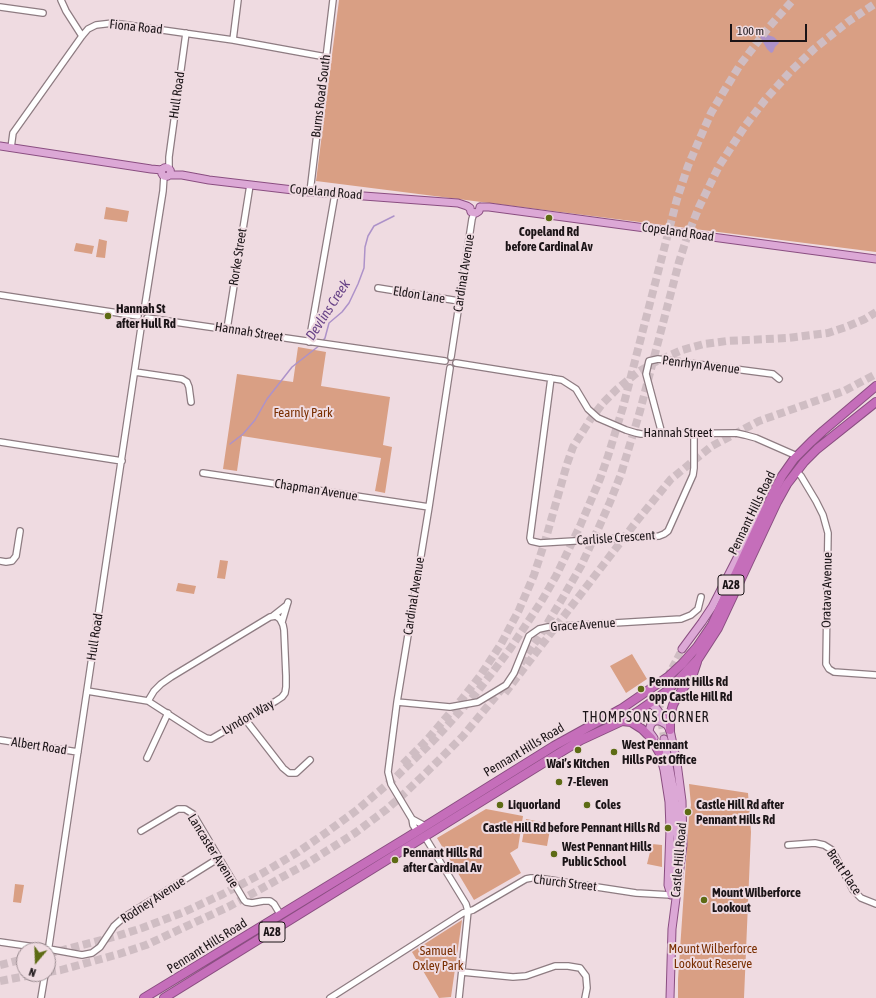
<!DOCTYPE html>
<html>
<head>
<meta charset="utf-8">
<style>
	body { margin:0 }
	#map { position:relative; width:876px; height:998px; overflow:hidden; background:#efdbe1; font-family:"Asap Condensed",sans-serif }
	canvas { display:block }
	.north { position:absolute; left:16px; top:942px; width:40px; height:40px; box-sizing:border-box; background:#efdbe1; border:1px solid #9a8b90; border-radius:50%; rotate:199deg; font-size:11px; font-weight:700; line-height:16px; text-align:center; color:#1b1417 }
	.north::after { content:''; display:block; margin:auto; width:14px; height:18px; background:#5d6b14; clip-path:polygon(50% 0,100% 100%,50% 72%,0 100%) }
	.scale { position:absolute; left:730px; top:24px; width:77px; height:18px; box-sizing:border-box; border:2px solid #1b1417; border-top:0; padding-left:5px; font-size:12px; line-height:14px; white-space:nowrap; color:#1b1417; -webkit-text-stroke:3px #efdbe1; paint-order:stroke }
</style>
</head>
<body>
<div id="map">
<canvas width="876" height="998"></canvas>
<div class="north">N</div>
<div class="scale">100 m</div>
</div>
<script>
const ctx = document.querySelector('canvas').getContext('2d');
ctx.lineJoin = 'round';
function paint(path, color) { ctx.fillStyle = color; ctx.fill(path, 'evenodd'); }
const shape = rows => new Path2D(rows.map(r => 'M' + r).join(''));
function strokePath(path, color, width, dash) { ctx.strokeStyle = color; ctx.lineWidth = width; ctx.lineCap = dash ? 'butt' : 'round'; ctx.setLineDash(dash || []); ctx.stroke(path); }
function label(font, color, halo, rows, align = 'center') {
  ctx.font = font + ' "Asap Condensed",sans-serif'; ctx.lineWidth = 4; ctx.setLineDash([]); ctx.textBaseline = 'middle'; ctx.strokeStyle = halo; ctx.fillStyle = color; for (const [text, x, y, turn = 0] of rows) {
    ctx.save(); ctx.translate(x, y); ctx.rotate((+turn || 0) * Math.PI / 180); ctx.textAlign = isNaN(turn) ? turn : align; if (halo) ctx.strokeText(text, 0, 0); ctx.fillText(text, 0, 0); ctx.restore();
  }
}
const green = shape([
	[339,0,876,0,876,252,316,181],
	[106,207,129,211,127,222,104,219],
	[99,239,107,241,105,258,96,257],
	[76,243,94,246,92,254,74,251],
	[298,347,326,352,321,386,390,397,383,445,392,447,385,493,375,491,381,458,242,436,237,471,223,469,237,374,293,382],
	[220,560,228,561,225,579,217,578],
	[178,583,196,586,194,594,176,591],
	[632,654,647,679,626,693,610,666],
	[689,784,748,793,751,832,744,998,678,998,678,979,689,817,691,805],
	[486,809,523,816,518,848,510,853,521,873,474,900,437,838],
	[526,819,551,824,547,846,522,842],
	[652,844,662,845,662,867,647,864],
	[15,884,24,885,21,903,13,902],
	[462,920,451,997,439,998,412,952]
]);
const water = shape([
	[761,34,768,35,774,37,778,41,779,43,775,47,773,52,771,53,767,49,760,37]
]);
const stream = shape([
	[322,342,325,338,329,323,342,312,349,303,358,284,364,268,365,247,368,236,374,226,394,216],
	[230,444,243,434,255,420,267,399,292,367,320,345]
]);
const majorTunnel = shape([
	[664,739,660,717,660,707,662,697,668,675,682,649]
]);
const highwayTunnel = shape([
	[514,673,541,634,562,599,581,566,599,527,610,502,621,474,640,411,679,262,687,237,699,207,719,166,745,126,765,100,790,72,814,49,849,21,876,3],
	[505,693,636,522,671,479,712,446,759,421,844,391,876,374],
	[403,764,426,741,462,699,480,676,501,644,519,610,534,575,546,538,567,464,573,447,590,420,603,403,617,389,638,372,655,362,682,350,704,344,727,341,788,338,828,333,846,327,865,319,876,312],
	[48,954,117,936,142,928,184,912,223,894,261,874,298,852,327,832,357,810,396,777,436,738,473,697,492,673,510,649,541,602,556,576,580,526,600,479,608,456,623,407,677,199,688,166,700,138,711,113,724,91,740,65,769,27,793,0],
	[0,965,24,959],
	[48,972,61,970,119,954,146,945,228,907,306,864,355,833,387,809,407,791,436,763,463,736,506,684],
	[0,981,37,974]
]);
const minor = shape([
	[61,0,66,11,82,36],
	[0,7,43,13],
	[233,40,238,0],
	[11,148,13,133,82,36,88,29,96,25,113,23,233,40,326,57],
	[169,169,169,157,186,33],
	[310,192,333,0],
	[378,288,459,301],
	[0,295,138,316],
	[144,311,163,191,164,176],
	[147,318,445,361],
	[227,329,250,185],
	[309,342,335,194],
	[451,357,472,219,474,213],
	[456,363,562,380,576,389,588,409,598,418,626,430,636,433,641,434,736,433,745,435,756,438,797,456],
	[135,372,182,379,187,382,189,387,191,402],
	[551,378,530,538,531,541,540,543,659,536,664,534,668,531,693,475,694,468,694,433],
	[662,434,646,374,649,361,658,359,773,374,779,379],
	[0,442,122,461],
	[797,472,801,476,816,501,823,515,828,533,826,664,829,669,834,672,876,675],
	[203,473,429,507],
	[0,561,6,562,12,561,16,556,20,531],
	[273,616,287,605,288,602],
	[282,622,287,605],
	[87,691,148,701,199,734,206,738,211,739,276,701,282,697,285,693,286,687,286,676,284,630,283,625,280,619,276,616,270,617,171,677,161,684,154,691,148,701],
	[397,702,450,707,478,702,506,685,514,673,529,636,539,629,548,627,681,619,691,615,698,609,701,597],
	[245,719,283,768,289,773,296,773,310,760],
	[0,740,78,752],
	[147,758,168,713],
	[412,819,425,826],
	[141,831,178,809,185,809,193,814,244,900,246,902,252,903,263,901,270,901,274,904,280,914],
	[417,831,413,825,412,819,391,784,388,772,397,702,429,507,450,368],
	[425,837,466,904,468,911,459,998],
	[788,845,815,843,824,845,832,850,853,890,861,898,876,904],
	[0,942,49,949,82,955,92,953,100,947,114,926,123,918,219,858],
	[48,952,142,321],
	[462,972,513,977,526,976,555,966,568,966,580,968,586,976,587,988,585,998],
	[41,998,45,974],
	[330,998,463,913,473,910,526,879,531,878,538,878,636,893,671,895]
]);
const major = shape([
	[0,146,151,169,162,170],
	'161.5 172a4.5 4.5 0 1 1 9 0a4.5 4.5 0 1 1-9 0Z',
	[170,175,182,175,209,180,310,192,458,203,467,206,470,208],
	[480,207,489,207,876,259],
	[470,208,471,212,476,213,479,211,480,207],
	[682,649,702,622,712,607,763,507],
	[650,703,656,708,662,716,670,730,677,763,682,801,683,845,672,929,670,998],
	[654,738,649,731,650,727,651,724,655,721,660,721,664,723,667,725],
	[664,739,674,792,676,812,677,839,671,887],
	[658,747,664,770,669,802,670,829,668,885,671,895]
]);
const highway = shape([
	[622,721,631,722,642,729,651,738,659,752],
	[670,730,670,715,673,705,676,699,693,674,697,662],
	[144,998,408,837,554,746,621,709,669,676,682,664,697,647,712,625,775,489,782,476,794,459,811,442,823,431,876,386],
	[164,998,561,752,581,740,622,721,637,712,650,703,667,691,679,679,698,659,718,628,777,502,787,484,804,462,817,449,876,402]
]);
const markers = [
	[549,218,4,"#5d6b14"],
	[108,316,4,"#5d6b14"],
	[641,689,4,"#5d6b14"],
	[578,750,4,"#5d6b14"],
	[614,752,4,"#5d6b14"],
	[559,782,4,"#5d6b14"],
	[500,805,4,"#5d6b14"],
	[587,805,4,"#5d6b14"],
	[688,812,4,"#5d6b14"],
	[668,828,4,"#5d6b14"],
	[554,854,4,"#5d6b14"],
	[395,860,4,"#5d6b14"],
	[704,900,4,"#5d6b14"]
];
const shields = [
	[731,585,26],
	[272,932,26]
];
const shieldNames = [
	["A28",731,585],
	["A28",272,932]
];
const streetNames = [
	["Fiona Road",136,27,6],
	["Hull Road",177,95,-82],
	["Burns Road South",321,96,-83],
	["Copeland Road",326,192,5],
	["Copeland Road",678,232,8],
	["Rorke Street",238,257,-81],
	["Cardinal Avenue",464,273,-81],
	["Eldon Lane",419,295,9],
	["Hannah Street",249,332,9],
	["Penrhyn Avenue",701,365,7],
	["Hannah Street",678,433],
	["Chapman Avenue",316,490,9],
	["Pennant Hills Road",752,513,-64],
	["Carlisle Crescent",616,538,-4],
	["Oratava Avenue",827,590,-89],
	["Cardinal Avenue",414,596,-81],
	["Grace Avenue",583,625,-4],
	["Hull Road",95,637,-81],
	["Lyndon Way",248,717,-30],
	["Albert Road",39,746,9],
	["Pennant Hills Road",524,750,-31],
	["Lancaster Avenue",213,851,58],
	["Castle Hill Road",679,860,-85],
	["Brett Place",844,872,56],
	["Church Street",565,883,7],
	["Rodney Avenue",153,900,-33],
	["Pennant Hills Road",207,946,-32]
];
const poiNames = [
	["Copeland Rd",549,232,"center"],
	["before Cardinal Av",549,247,"center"],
	["Hannah St",116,309],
	["after Hull Rd",116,324],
	["Pennant Hills Rd",649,682],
	["opp Castle Hill Rd",649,697],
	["West Pennant",622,745],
	["Hills Post Office",622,760],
	["Wai’s Kitchen",578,764,"center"],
	["7-Eleven",567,782],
	["Liquorland",508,805],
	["Coles",595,805],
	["Castle Hill Rd after",696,805],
	["Pennant Hills Rd",696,820],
	["Castle Hill Rd before Pennant Hills Rd",660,828,"right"],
	["West Pennant Hills",562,847],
	["Public School",562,862],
	["Pennant Hills Rd",403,853],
	["after Cardinal Av",403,868],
	["Mount Wilberforce",712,893],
	["Lookout",712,908]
];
const parkNames = [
	["Fearnly Park",303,413],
	["Mount Wilberforce",713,949],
	["Lookout Reserve",713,964],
	["Samuel",438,951],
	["Oxley Park",438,966]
];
const waterNames = [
	["Devlins Creek",328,310,-57]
];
const neighbourhoodNames = [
	["THOMPSONS CORNER",646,718]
];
paint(green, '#d99f84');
paint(water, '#ad92c9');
strokePath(stream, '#ad92c9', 1.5);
strokePath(majorTunnel, '#cfbdc3', 7, [7, 3.5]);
strokePath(highwayTunnel, '#cfbdc3', 8, [8, 4]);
strokePath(minor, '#8e7c82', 8);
strokePath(major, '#8a4e81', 9);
strokePath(highway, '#8a4e81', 10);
strokePath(minor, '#fff', 5.5);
strokePath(major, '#dca8d6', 7);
strokePath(highway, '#c56eba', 8);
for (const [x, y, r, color] of markers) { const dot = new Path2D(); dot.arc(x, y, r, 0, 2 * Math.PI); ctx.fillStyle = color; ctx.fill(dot); strokePath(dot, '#efdbe1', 1.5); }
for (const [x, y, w] of shields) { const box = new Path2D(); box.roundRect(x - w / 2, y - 10, w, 20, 3); ctx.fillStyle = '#efdbe1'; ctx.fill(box); strokePath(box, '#1b1417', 1); }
label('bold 12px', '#1b1417', null, shieldNames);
label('13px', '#1b1417', '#efdbe1', streetNames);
label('bold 13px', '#1b1417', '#efdbe1', poiNames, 'left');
label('13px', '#7a3003', '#efdbe1', parkNames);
label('italic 14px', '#684387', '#efdbe1', waterNames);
ctx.letterSpacing = '1px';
label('14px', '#1b1417', '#efdbe1', neighbourhoodNames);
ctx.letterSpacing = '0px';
</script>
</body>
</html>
